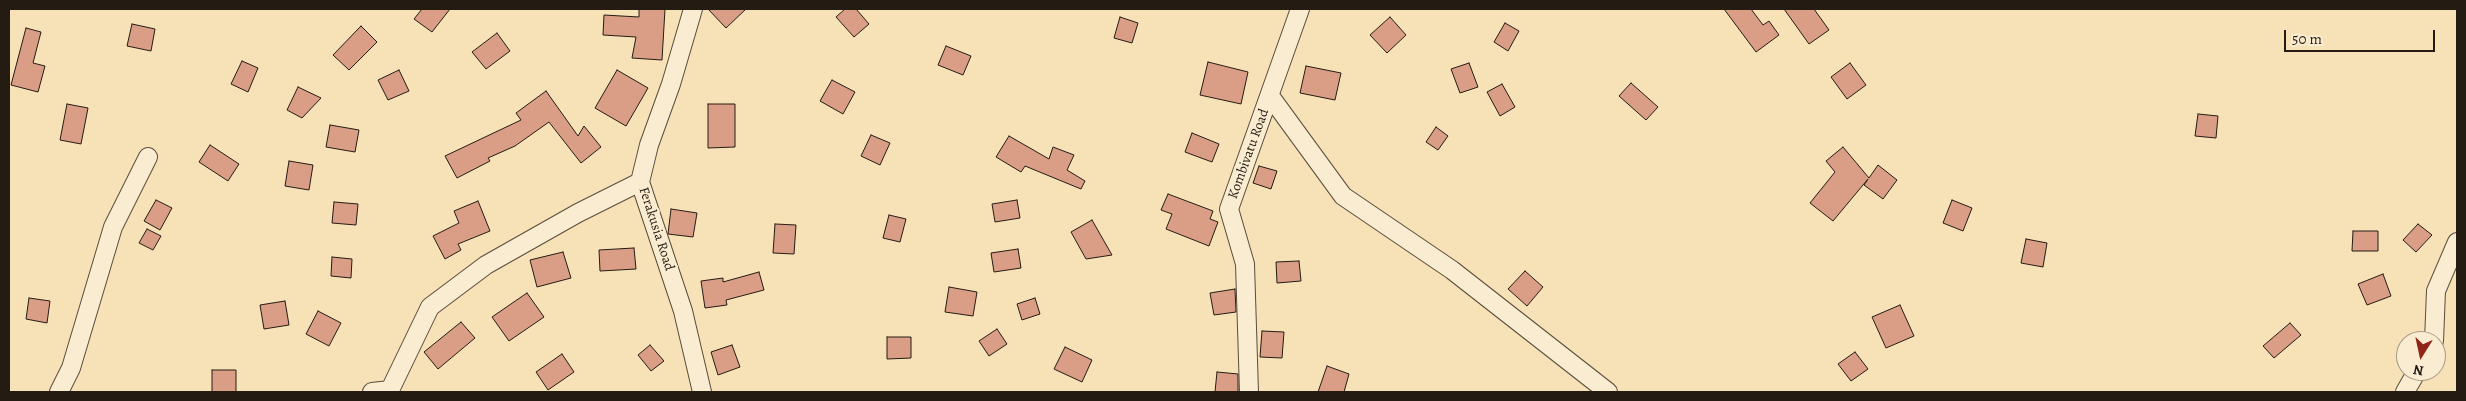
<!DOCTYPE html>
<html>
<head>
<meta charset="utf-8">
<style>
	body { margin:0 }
	#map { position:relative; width:2466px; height:401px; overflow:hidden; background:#f7e1b7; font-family:Alegreya,serif }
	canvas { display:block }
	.frame { position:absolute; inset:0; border:10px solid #241c13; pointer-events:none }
	.north { position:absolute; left:2396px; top:331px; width:50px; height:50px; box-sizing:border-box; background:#faecd0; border:1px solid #a49984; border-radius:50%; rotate:190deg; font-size:14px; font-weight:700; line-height:20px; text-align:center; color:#241c13 }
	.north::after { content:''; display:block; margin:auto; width:18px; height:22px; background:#8f2418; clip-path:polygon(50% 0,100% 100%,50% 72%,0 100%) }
	.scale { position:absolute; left:2284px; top:30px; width:151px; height:22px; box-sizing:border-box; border:2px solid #241c13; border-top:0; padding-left:6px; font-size:15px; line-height:18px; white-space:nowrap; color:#241c13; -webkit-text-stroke:4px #faecd0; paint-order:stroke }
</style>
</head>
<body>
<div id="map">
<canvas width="2466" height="401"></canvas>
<div class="frame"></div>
<div class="north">N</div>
<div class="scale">50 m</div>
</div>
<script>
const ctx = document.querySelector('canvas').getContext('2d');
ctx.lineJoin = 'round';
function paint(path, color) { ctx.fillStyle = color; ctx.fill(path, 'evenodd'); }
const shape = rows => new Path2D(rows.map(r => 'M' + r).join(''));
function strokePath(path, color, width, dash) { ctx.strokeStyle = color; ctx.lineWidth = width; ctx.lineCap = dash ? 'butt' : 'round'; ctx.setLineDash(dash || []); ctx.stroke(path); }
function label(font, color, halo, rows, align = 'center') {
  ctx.font = font + ' Alegreya,serif'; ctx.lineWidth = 5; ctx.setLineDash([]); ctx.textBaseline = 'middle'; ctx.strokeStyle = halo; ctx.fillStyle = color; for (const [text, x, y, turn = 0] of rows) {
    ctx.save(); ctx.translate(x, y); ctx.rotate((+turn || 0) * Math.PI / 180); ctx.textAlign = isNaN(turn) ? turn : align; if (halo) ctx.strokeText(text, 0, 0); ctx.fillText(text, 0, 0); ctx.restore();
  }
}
const building = shape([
	[422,9,450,9,432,32,414,19,422,9],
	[639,9,665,9,662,60,632,58,636,37,603,35,604,15,639,17,639,9],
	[708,9,746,9,726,28,708,9],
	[845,9,856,9,869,24,854,37,836,17,845,9],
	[1724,9,1751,9,1763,25,1769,21,1779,35,1756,52,1724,9],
	[1784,9,1814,9,1829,30,1809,44,1784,9],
	[1120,17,1138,23,1132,43,1114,38,1120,17],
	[1390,17,1406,35,1387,53,1370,35,1390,17],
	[1505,23,1519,31,1508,51,1494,42,1505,23],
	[132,24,155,29,151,51,127,46,132,24],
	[361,26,377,42,349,70,333,55,361,26],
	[26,28,41,32,33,63,45,66,38,92,11,85,26,28],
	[497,33,510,51,486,69,472,52,497,33],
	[946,46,971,56,963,75,938,65,946,46],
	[242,61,258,68,248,92,231,84,242,61],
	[1208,62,1248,72,1241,104,1200,95,1208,62],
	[1469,63,1478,87,1460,93,1451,69,1469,63],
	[1850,63,1866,85,1847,99,1831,77,1850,63],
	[1306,66,1341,73,1335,100,1300,93,1306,66],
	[399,70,409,91,388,100,378,80,399,70],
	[617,70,648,88,626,126,595,108,617,70],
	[832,80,855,92,843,114,820,101,832,80],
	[1631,83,1658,107,1646,120,1619,96,1631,83],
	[1502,84,1515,107,1500,116,1487,92,1502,84],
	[298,87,321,98,302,118,287,110,298,87],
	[546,91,578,136,584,126,601,147,581,163,549,122,515,146,488,158,490,161,457,178,445,156,521,120,516,113,546,91],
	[67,104,88,108,81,144,60,140,67,104],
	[708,104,735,104,735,147,708,148,708,104],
	[2198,114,2218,116,2216,138,2195,136,2198,114],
	[330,125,359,130,355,152,326,147,330,125],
	[1436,127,1448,136,1438,150,1426,142,1436,127],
	[1192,133,1219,144,1212,162,1185,152,1192,133],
	[871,135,890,143,880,165,861,156,871,135],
	[1009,136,1049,159,1053,147,1074,155,1067,170,1085,181,1081,189,1025,166,1021,172,996,157,1009,136],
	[210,145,239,164,228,181,199,162,210,145],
	[1843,147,1869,178,1878,165,1897,180,1883,199,1864,185,1868,179,1833,221,1810,203,1835,172,1826,161,1843,147],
	[289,161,313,165,309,190,285,186,289,161],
	[1259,166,1277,171,1271,189,1253,183,1259,166],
	[1168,194,1213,211,1210,219,1218,222,1209,246,1166,229,1172,214,1161,210,1168,194],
	[156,200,172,208,160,230,144,221,156,200],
	[1017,200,1020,218,995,222,992,204,1017,200],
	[1952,200,1972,208,1963,231,1943,223,1952,200],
	[478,201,490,231,458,244,461,250,445,259,433,236,459,223,454,211,478,201],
	[334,202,358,204,356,225,332,223,334,202],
	[671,209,697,213,693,237,668,234,671,209],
	[889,215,906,219,900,242,883,238,889,215],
	[1092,220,1112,255,1086,259,1071,232,1092,220],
	[775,224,796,225,794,254,773,253,775,224],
	[2418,224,2432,235,2416,252,2403,240,2418,224],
	[147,229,161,236,153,250,139,243,147,229],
	[2353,231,2378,231,2378,251,2352,251,2353,231],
	[2026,239,2047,243,2043,267,2021,263,2026,239],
	[634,248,636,269,600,271,599,250,634,248],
	[1018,249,1021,268,994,272,991,253,1018,249],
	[563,252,571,278,537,287,530,260,563,252],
	[332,257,352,259,351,278,331,276,332,257],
	[1299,261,1301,281,1277,283,1276,262,1299,261],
	[1525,271,1543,287,1527,306,1508,289,1525,271],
	[759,272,764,290,726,300,727,305,705,308,701,281,723,278,723,282,759,272],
	[2383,274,2391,296,2367,305,2358,284,2383,274],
	[949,287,977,292,973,316,945,312,949,287],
	[1235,289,1236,312,1214,315,1210,293,1235,289],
	[527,293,544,317,509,341,492,317,527,293],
	[29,298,50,301,47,323,26,319,29,298],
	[1035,298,1040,314,1022,320,1017,304,1035,298],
	[285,301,289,325,264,329,260,305,285,301],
	[1900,305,1914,336,1886,348,1872,317,1900,305],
	[318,311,341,323,329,346,306,334,318,311],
	[461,322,475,338,438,369,424,352,461,322],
	[2290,323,2301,335,2274,358,2263,346,2290,323],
	[997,329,1007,344,989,356,979,341,997,329],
	[1262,331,1284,332,1282,358,1260,357,1262,331],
	[887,337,911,337,911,358,887,359,887,337],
	[650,345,664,361,651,371,638,355,650,345],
	[732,345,740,367,718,375,711,352,732,345],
	[1065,347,1092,360,1082,382,1054,369,1065,347],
	[1855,352,1868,369,1851,381,1838,364,1855,352],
	[562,354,574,372,548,390,536,372,562,354],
	[1327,366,1349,374,1344,392,1318,392,1327,366],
	[212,370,236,370,236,392,212,392,212,370],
	[1217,372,1238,374,1238,392,1215,392,1217,372]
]);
const minor = shape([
	[693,9,671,84,649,145,640,182,683,311,702,392],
	[1270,96,1343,196,1452,270,1608,392],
	[2434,341,2436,291,2457,242],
	[59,392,71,368,113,227,148,157],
	[372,392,390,390,430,307,486,265,578,213,640,182],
	[1249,392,1245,264,1229,209,1300,9],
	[2405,392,2417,371]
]);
const streetNames = [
	["Kombivatu Road",1249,154,-70],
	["Ferakusia Road",656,229,72]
];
paint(building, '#da9d85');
strokePath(building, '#241c13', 1);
strokePath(minor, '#594d3c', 20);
strokePath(minor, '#faecd0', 18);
label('14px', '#241c13', '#faecd0', streetNames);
</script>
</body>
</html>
